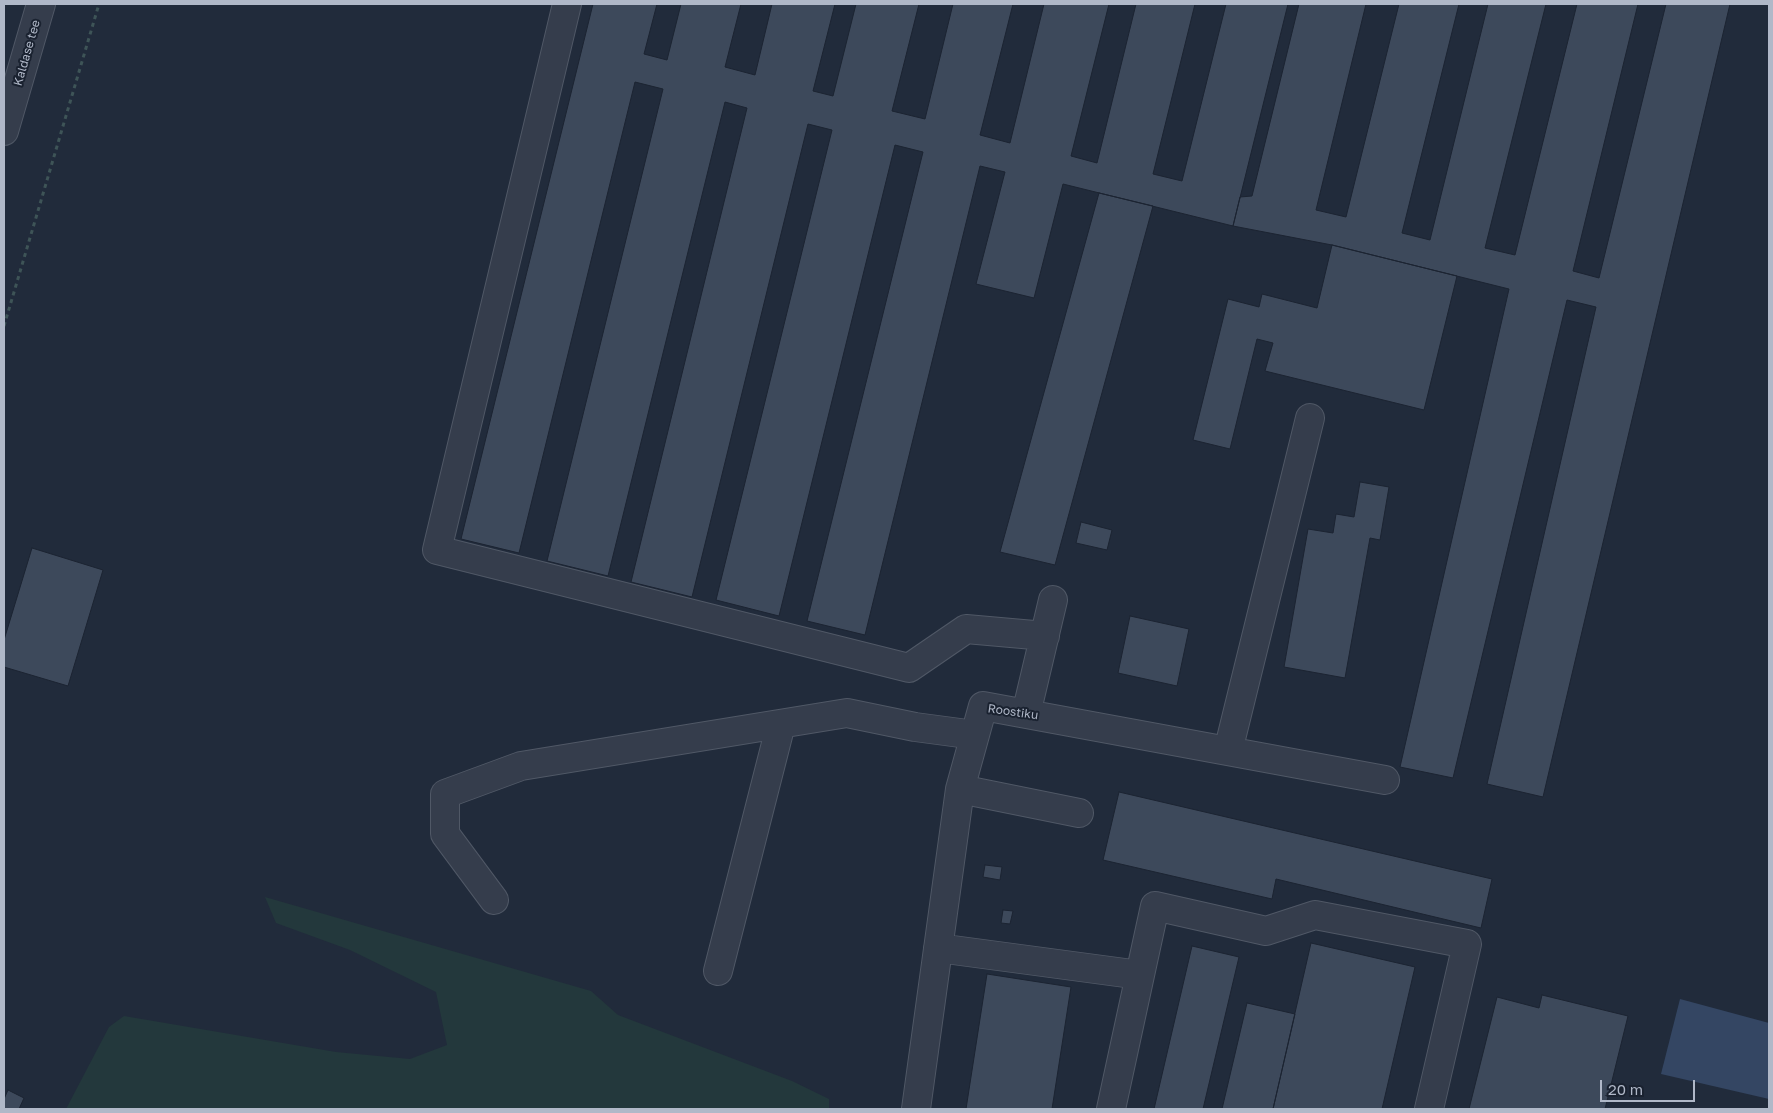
<!DOCTYPE html>
<html>
<head>
<meta charset="utf-8">
<style>
	body { margin:0 }
	#map { position:relative; width:1773px; height:1113px; overflow:hidden; background:#212b3b; font-family:"Golos Text",sans-serif }
	canvas { display:block }
	.frame { position:absolute; inset:0; border:5px solid #b0b8c8; pointer-events:none }
	.scale { position:absolute; left:1600px; top:1080px; width:95px; height:22px; box-sizing:border-box; border:2px solid #b0b8c8; border-top:0; padding-left:6px; font-size:15px; line-height:18px; white-space:nowrap; color:#b0b8c8; -webkit-text-stroke:4px #1a2230; paint-order:stroke }
</style>
</head>
<body>
<div id="map">
<canvas width="1773" height="1113"></canvas>
<div class="frame"></div>
<div class="scale">20 m</div>
</div>
<script>
const ctx = document.querySelector('canvas').getContext('2d');
ctx.lineJoin = 'round';
function paint(path, color) { ctx.fillStyle = color; ctx.fill(path, 'evenodd'); }
const shape = rows => new Path2D(rows.map(r => 'M' + r).join(''));
function strokePath(path, color, width, dash) { ctx.strokeStyle = color; ctx.lineWidth = width; ctx.lineCap = dash ? 'butt' : 'round'; ctx.setLineDash(dash || []); ctx.stroke(path); }
function label(font, color, halo, rows, align = 'center') {
  ctx.font = font + ' "Golos Text",sans-serif'; ctx.lineWidth = 4; ctx.setLineDash([]); ctx.textBaseline = 'middle'; ctx.strokeStyle = halo; ctx.fillStyle = color; for (const [text, x, y, turn = 0] of rows) {
    ctx.save(); ctx.translate(x, y); ctx.rotate((+turn || 0) * Math.PI / 180); ctx.textAlign = isNaN(turn) ? turn : align; if (halo) ctx.strokeText(text, 0, 0); ctx.fillText(text, 0, 0); ctx.restore();
  }
}
const green = shape([
	[265,897,591,991,618,1015,792,1081,829,1099,829,1109,66,1109,109,1027,124,1016,336,1052,410,1059,447,1045,436,992,350,950,276,923]
]);
const water = shape([
	[1680,999,1769,1023,1769,1099,1661,1074]
]);
const building = shape([
	[593,4,657,4,644,54,667,60,681,4,741,4,725,67,755,75,772,4,835,4,813,91,833,96,856,4,919,4,892,111,925,119,953,4,1013,4,980,135,1010,143,1044,4,1109,4,1071,156,1097,163,1136,4,1195,4,1153,174,1182,181,1226,4,1288,4,1233,226,1063,184,1034,298,976,284,1005,172,980,166,865,635,807,621,923,152,895,145,779,616,716,600,832,130,808,124,692,597,631,582,747,108,725,102,608,576,547,561,663,89,635,82,519,553,461,539,593,4],
	[1299,4,1366,4,1316,210,1346,217,1399,4,1459,4,1402,233,1430,240,1488,4,1546,4,1485,248,1515,255,1577,4,1638,4,1573,271,1599,278,1666,4,1730,4,1543,797,1487,784,1596,307,1567,300,1453,778,1400,767,1509,289,1332,245,1233,226,1240,197,1252,196,1299,4],
	[1099,193,1153,206,1055,565,1000,552,1099,193],
	[1332,245,1457,276,1424,410,1265,371,1273,343,1257,339,1230,449,1193,440,1228,299,1259,307,1262,294,1317,308,1332,245],
	[1360,482,1389,487,1380,540,1370,538,1345,678,1284,667,1308,529,1333,533,1336,514,1354,517,1360,482],
	[1081,522,1112,530,1107,550,1076,543,1081,522],
	[32,548,103,570,68,686,4,667,4,640,32,548],
	[1130,616,1189,629,1177,686,1118,673,1130,616],
	[1119,792,1492,879,1481,928,1276,879,1272,899,1103,860,1119,792],
	[985,865,1002,867,1000,880,983,877,985,865],
	[1003,910,1013,911,1010,924,1001,923,1003,910],
	[1311,943,1415,967,1382,1109,1273,1109,1311,943],
	[1192,946,1239,957,1203,1109,1154,1109,1192,946],
	[987,974,1071,987,1052,1109,966,1109,987,974],
	[1542,995,1628,1016,1605,1109,1469,1109,1497,997,1539,1008,1542,995],
	[1247,1003,1295,1014,1273,1109,1276,1109,1222,1109,1247,1003],
	[8,1090,24,1098,19,1109,4,1109,4,1099,8,1090]
]);
const path = shape([
	[4,326,99,4]
]);
const minor = shape([
	[567,4,437,550,909,668,966,629,1045,636],
	[4,131,41,4],
	[1026,714,1053,600],
	[1228,751,1310,418],
	[960,789,1079,813],
	[494,900,445,834,445,794,521,766,847,713,915,727,975,735],
	[938,948,1140,975,1111,1109],
	[718,971,781,724],
	[1140,975,1155,906,1266,931,1315,915,1467,944,1429,1109],
	[916,1109,960,789,983,706,1385,780]
]);
const streetNames = [
	["Kaldase tee",27,53,-74],
	["Roostiku",1013,712,8]
];
paint(green, '#23383c');
paint(water, '#344663');
paint(building, '#3d495b');
strokePath(building, '#1c2432', 1);
strokePath(minor, '#505866', 30);
strokePath(path, '#3e5457', 3, [4, 4]);
strokePath(minor, '#353d4c', 28);
label('12px', '#b0b8c8', '#1a2230', streetNames);
</script>
</body>
</html>
